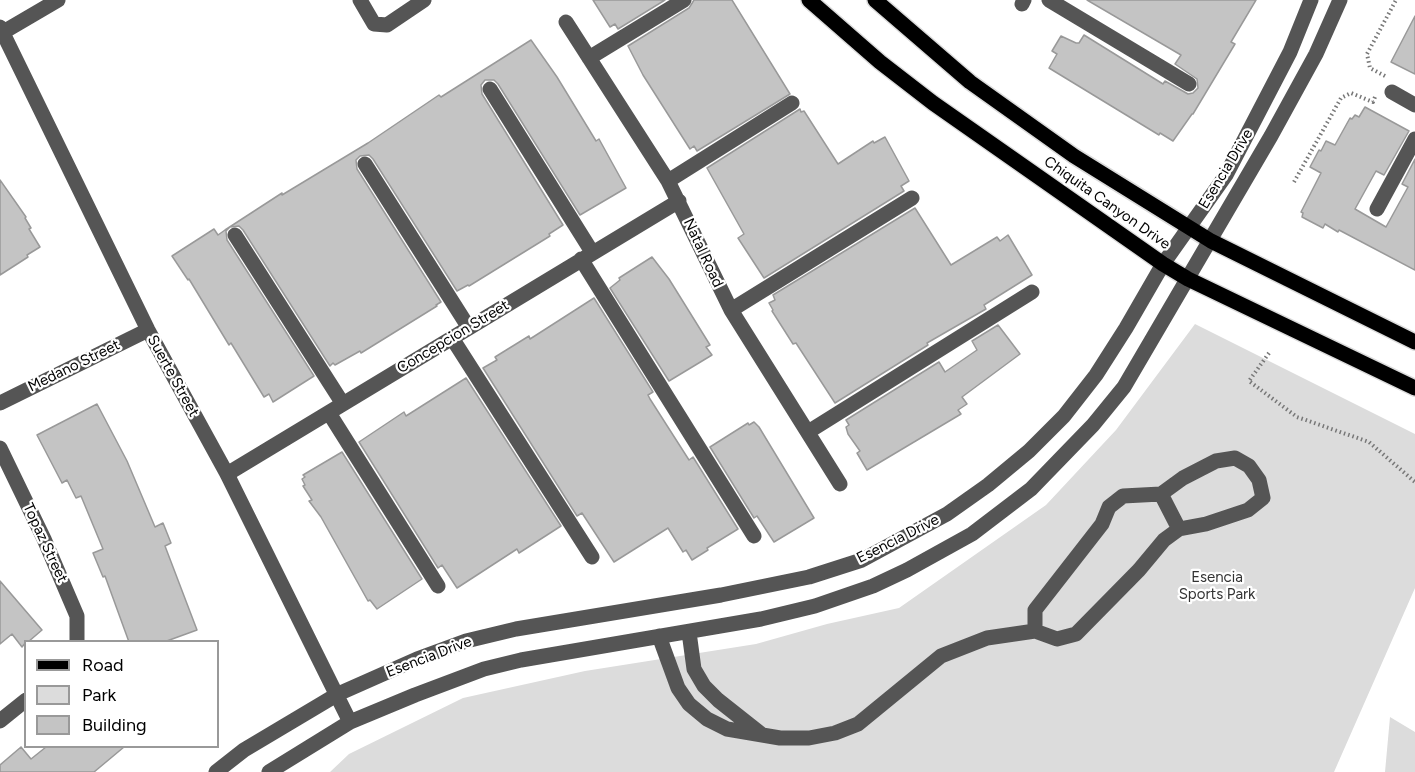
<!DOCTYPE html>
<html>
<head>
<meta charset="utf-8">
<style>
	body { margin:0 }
	#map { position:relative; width:1415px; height:772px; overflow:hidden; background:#fff; font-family:Figtree,sans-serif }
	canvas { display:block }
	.legend { position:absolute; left:24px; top:640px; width:195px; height:108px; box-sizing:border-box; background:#fff; border:2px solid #999; margin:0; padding:8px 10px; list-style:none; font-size:18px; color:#000 }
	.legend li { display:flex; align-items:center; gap:12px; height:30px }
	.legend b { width:30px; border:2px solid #999 }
</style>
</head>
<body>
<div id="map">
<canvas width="1415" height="772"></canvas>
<ul class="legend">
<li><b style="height:8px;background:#000"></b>Road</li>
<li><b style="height:16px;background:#dcdcdc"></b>Park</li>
<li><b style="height:16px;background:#c4c4c4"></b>Building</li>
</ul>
</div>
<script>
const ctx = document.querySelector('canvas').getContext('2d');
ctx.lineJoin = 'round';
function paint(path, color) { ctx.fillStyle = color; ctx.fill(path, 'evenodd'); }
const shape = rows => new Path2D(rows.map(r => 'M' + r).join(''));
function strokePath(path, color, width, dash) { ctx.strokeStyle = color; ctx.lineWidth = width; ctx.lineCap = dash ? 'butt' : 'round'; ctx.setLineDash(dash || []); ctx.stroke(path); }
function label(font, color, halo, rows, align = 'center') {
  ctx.font = font + ' Figtree,sans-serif'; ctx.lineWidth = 4.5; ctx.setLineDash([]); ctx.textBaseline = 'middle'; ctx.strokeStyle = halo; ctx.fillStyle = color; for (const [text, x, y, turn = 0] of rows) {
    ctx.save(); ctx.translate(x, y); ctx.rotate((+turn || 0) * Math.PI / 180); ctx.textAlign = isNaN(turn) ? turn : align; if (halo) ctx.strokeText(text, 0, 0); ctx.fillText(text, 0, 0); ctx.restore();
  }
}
const green = shape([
	[1195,324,1415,434,1415,588,1334,772,330,772,349,754,463,698,585,671,756,644,827,624,899,608,1046,505,1116,430],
	[1390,717,1415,732,1415,772,1385,772]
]);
const building = shape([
	[593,0,665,0,618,29,615,24,610,27,593,0],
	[694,0,732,0,790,94,697,151,694,146,690,149,643,75,628,46,689,8,694,0],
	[1087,0,1256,0,1231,42,1235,44,1193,114,1192,114,1173,141,1160,133,1159,135,1049,68,1057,54,1052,51,1061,36,1076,43,1079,43,1084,35,1163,84,1165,81,1188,94,1193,93,1198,88,1197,79,1175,64,1181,55,1087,0],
	[1415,16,1415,74,1391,62,1415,16],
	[531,40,557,77,596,141,599,139,626,188,580,215,498,84,494,80,485,80,481,85,482,94,563,225,549,234,550,236,469,286,468,285,457,291,373,159,369,155,360,156,356,160,357,169,441,302,436,305,437,306,361,353,360,351,335,365,333,363,330,366,243,230,239,226,230,227,226,231,227,240,314,376,273,402,269,394,264,397,231,343,229,345,189,279,188,280,172,256,214,229,218,235,225,230,282,193,282,195,368,143,439,95,441,97,531,40],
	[1365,107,1409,131,1384,175,1376,171,1355,209,1386,227,1408,187,1402,184,1415,159,1415,270,1339,230,1338,232,1325,224,1323,228,1302,217,1303,213,1301,212,1321,173,1310,167,1319,150,1321,151,1326,141,1335,145,1350,118,1352,119,1355,115,1359,117,1365,107],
	[800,109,801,112,804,111,838,164,873,141,874,143,885,137,909,181,901,186,904,191,764,278,738,238,744,234,707,168,800,109],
	[0,180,26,217,25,218,31,228,29,229,40,247,27,255,28,257,0,275,0,180],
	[915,208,951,265,997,237,1000,241,1008,235,1032,275,984,305,986,309,927,343,928,345,835,403,796,343,793,344,772,311,773,310,769,303,775,300,773,295,915,208],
	[652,257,669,279,710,345,706,347,712,355,669,381,610,288,620,280,619,278,652,257],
	[594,298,653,392,648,395,650,399,689,460,693,457,738,529,707,548,708,550,692,560,686,550,683,552,668,528,614,562,582,513,577,516,483,368,497,360,495,357,529,336,530,339,594,298],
	[998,325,1020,354,962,397,967,404,958,410,961,414,867,470,857,453,860,451,848,434,846,427,849,425,846,420,939,362,945,372,977,350,972,341,998,325],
	[466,378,561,526,519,553,517,549,457,588,442,565,438,568,359,442,404,412,406,416,466,378],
	[97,404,127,461,155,527,163,523,171,543,165,546,197,630,164,642,129,642,105,576,103,577,93,553,103,549,81,496,76,498,67,480,62,483,37,435,97,404],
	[754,422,759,427,814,518,774,542,757,516,754,518,710,447,748,423,749,425,754,422],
	[342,452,422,579,377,609,370,600,368,601,321,517,309,501,312,500,303,486,305,485,302,479,305,477,303,475,342,452],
	[0,581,42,630,28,642,26,642,22,647,12,634,0,644,0,581],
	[21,747,31,759,46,747,124,747,94,772,0,772,0,765,21,747]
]);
const path = shape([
	[1385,76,1370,68,1367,54,1396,0],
	[1294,182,1341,98,1351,93,1373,102,1375,97],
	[1269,353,1249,381,1297,417,1369,442,1415,482]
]);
const minor = shape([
	[360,0,374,24,387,25,424,0],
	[1049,0,1189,84],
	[1022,4,1024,0],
	[566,22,668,181,731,310,840,484],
	[0,27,148,330,227,474,350,722],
	[0,34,58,0],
	[589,58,684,0],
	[490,89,592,252],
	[1392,92,1415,105],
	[365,164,469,328],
	[668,181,792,103],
	[1377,209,1415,139],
	[235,235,343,404],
	[581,259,754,536],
	[731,310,912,198],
	[452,338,592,557],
	[0,403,148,330],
	[329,413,438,586],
	[808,432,1032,292],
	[0,448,44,539,77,616,77,642],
	[227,474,679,201],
	[1161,494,1179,529],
	[689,632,694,669,704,686,718,700,761,734],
	[659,636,678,688,689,704,707,719,727,729,780,738,809,738,835,733,858,724,941,656,987,638,1035,631,1057,639,1076,634,1139,570,1164,540,1179,529,1206,524,1248,510,1263,498,1259,480,1249,466,1235,458,1216,461,1183,478,1161,494,1123,496,1109,507,1102,524,1035,610,1035,631],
	[0,721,26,700],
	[216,772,244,750,338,694,417,659,466,641,516,629,721,595,809,577,862,560,947,514,988,485,1029,451,1064,416,1096,375,1126,328,1163,264,1226,175,1290,52,1311,0],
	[269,772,350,722,415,695,484,669,521,660,761,619,815,606,873,586,907,570,972,534,1031,489,1093,425,1124,387,1271,136,1316,54,1340,0]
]);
const major = shape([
	[809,0,880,62,933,103,1163,264,1188,279,1415,388],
	[875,0,970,82,1074,156,1211,241,1415,342]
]);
const streetNames = [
	["Esencia Drive",1226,169,-59],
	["Chiquita Canyon Drive",1107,203,35],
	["Natal Road",703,253,65],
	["Concepcion Street",453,337,-31],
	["Medano Street",74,366,-26],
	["Suerte Street",173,376,61],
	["Esencia Drive",898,539,-27],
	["Topaz Street",45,543,65],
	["Esencia Drive",429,657,-21]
];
const parkNames = [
	["Esencia",1217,578],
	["Sports Park",1217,595]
];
paint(green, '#dcdcdc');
paint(building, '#c4c4c4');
strokePath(building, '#999', 1.5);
strokePath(major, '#dbdbdb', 18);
strokePath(path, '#777', 4, [1.5, 3]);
strokePath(minor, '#555', 15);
strokePath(major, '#000', 15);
label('15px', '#000', '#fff', streetNames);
label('15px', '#333', '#fff', parkNames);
</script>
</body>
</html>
